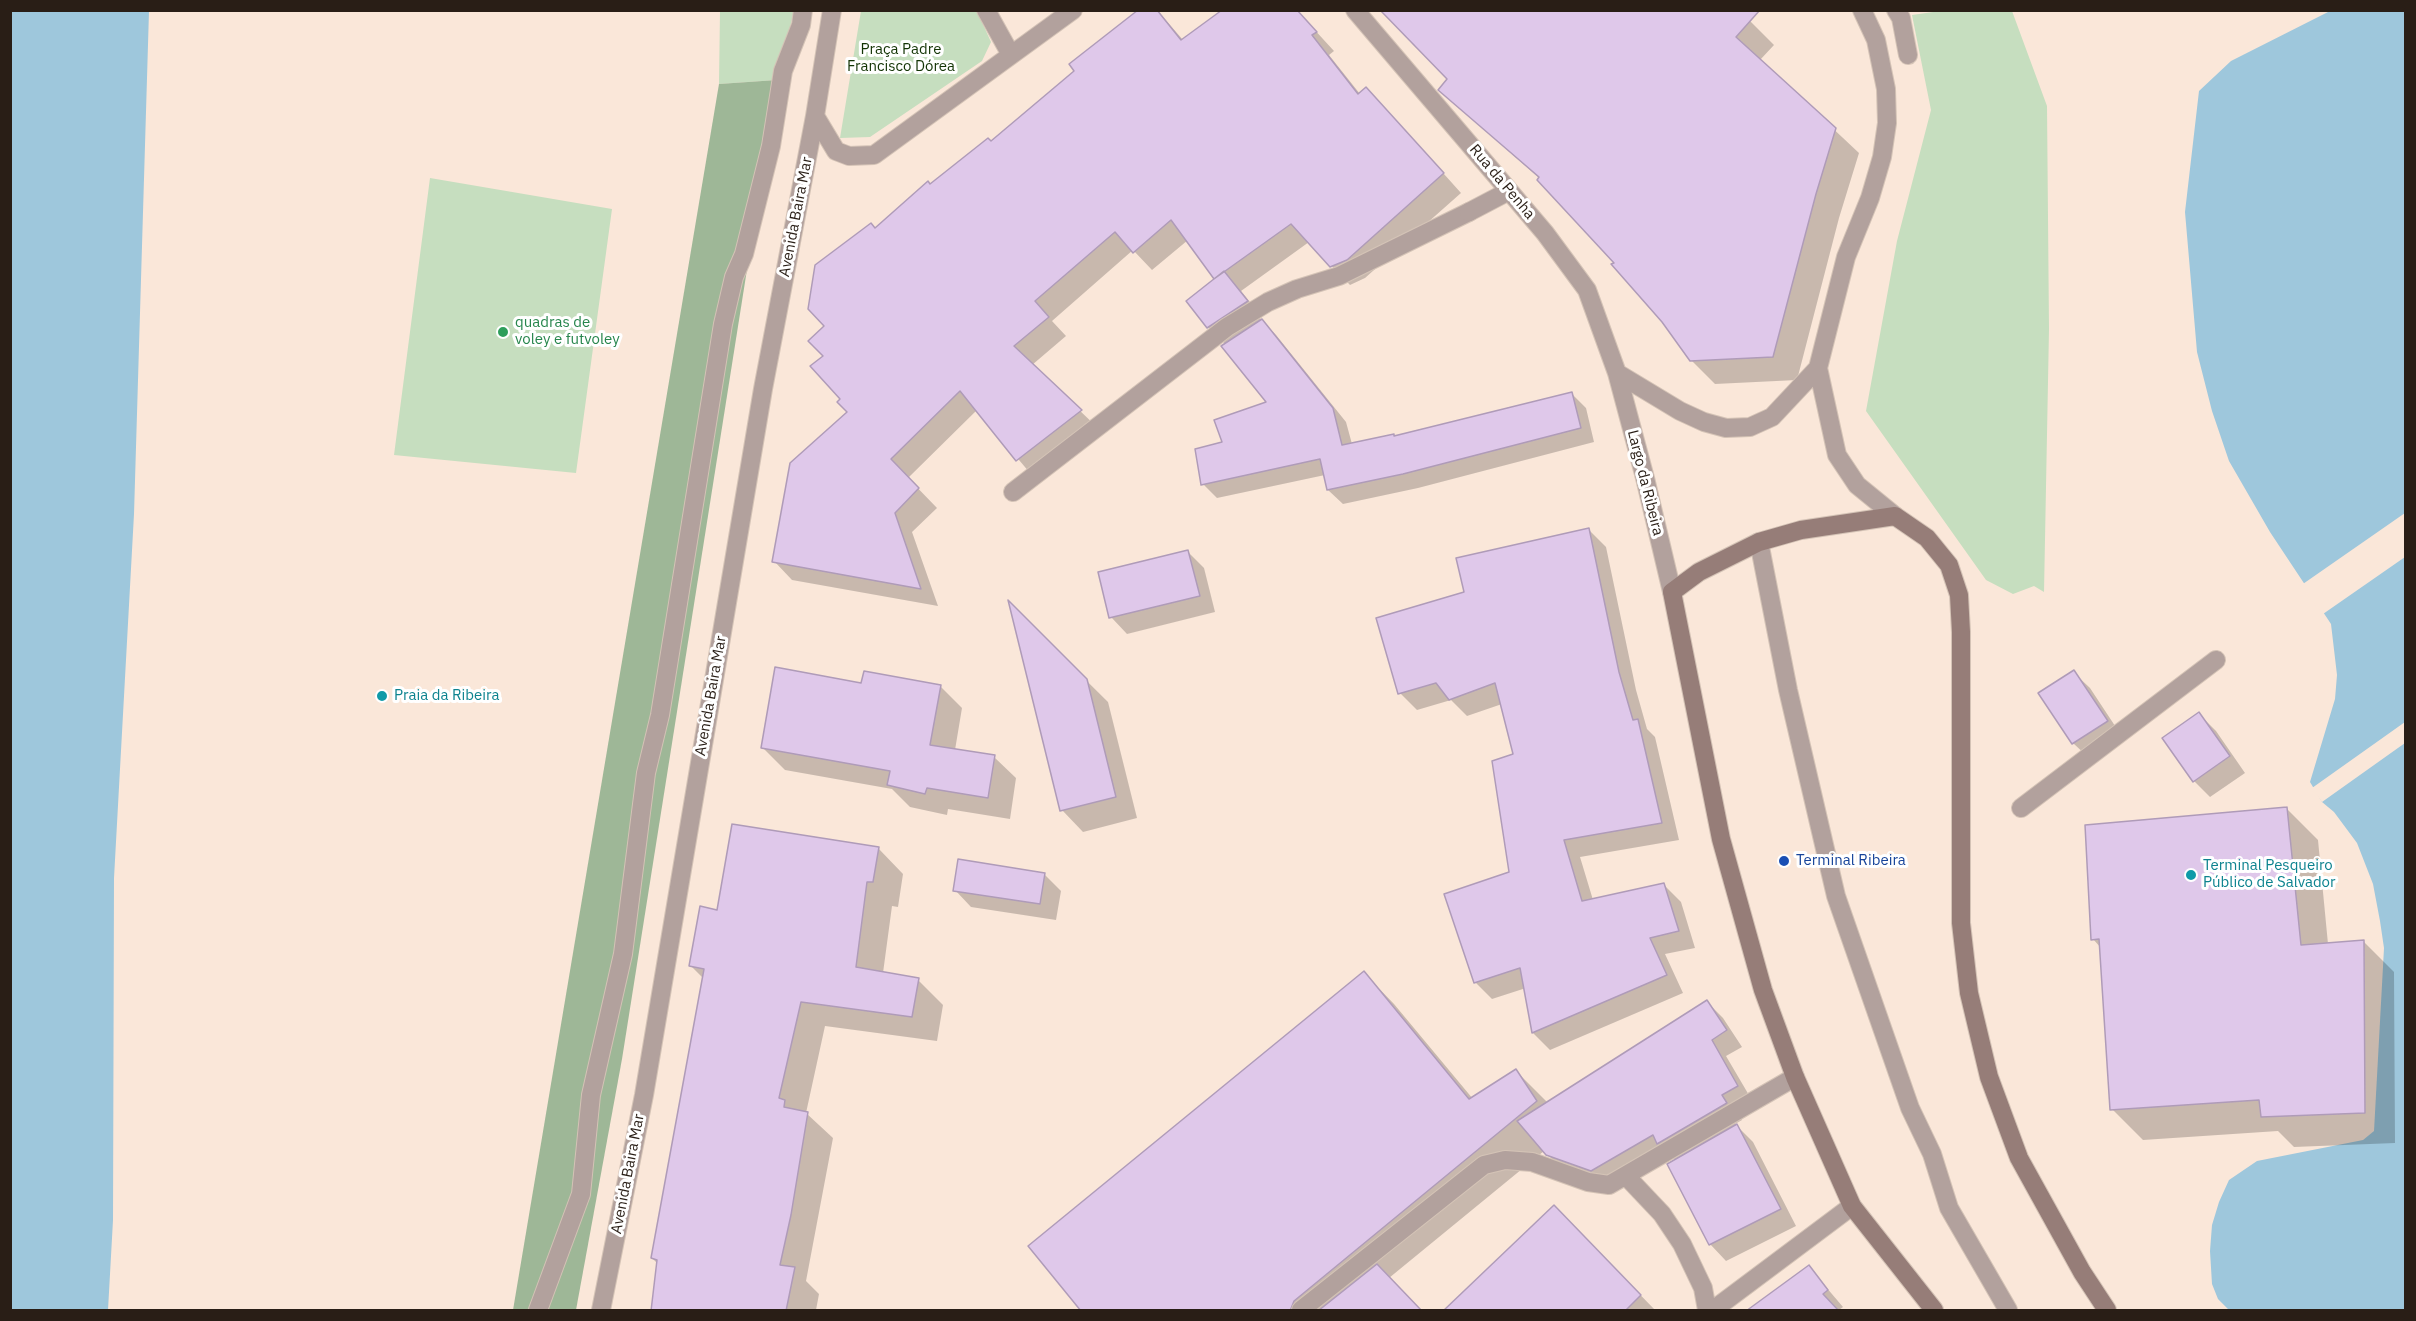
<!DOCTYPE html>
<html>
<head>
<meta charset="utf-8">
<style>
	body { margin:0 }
	#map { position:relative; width:2416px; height:1321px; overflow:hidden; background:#fae7d9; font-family:"IBM Plex Sans",sans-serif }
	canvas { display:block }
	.frame { position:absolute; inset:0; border:12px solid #291e16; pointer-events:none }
</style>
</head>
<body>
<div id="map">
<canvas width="2416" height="1321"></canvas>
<div class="frame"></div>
</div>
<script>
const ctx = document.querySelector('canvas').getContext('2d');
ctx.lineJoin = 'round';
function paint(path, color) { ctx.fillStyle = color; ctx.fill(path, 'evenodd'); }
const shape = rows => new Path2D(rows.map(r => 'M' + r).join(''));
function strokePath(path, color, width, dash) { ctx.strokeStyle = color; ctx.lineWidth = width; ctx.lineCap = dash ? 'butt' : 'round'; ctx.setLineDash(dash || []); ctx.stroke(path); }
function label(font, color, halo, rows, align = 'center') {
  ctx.font = font + ' "IBM Plex Sans",sans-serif'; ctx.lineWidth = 6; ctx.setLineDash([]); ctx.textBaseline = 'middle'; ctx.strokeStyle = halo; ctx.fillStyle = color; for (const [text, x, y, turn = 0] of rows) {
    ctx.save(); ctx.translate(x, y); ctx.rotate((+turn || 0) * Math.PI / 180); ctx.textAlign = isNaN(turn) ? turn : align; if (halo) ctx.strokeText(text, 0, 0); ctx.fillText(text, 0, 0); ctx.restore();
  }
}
const green = shape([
	[1947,10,2012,11,2047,106,2049,329,2044,592,2034,586,2013,594,1986,580,1866,411,1897,241,1931,110,1912,15],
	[720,11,794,11,777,80,719,84],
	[861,11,977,11,991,42,982,61,870,137,840,138],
	[430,178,612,209,576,473,394,455]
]);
const forest = shape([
	[777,80,622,1059,576,1310,513,1310,719,84]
]);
const water = shape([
	[10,11,149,11,134,514,114,878,113,1220,108,1310,11,1310],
	[2330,11,2405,11,2405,1310,2229,1310,2218,1299,2212,1284,2210,1251,2212,1225,2219,1202,2229,1180,2257,1161,2363,1140,2374,1131,2384,948,2380,921,2373,884,2357,843,2334,812,2322,802,2310,782,2335,699,2337,675,2331,624,2270,532,2229,461,2212,411,2197,352,2185,212,2199,91,2231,61]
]);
const pier = shape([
	[2405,513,2405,557,2323,614,2300,586],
	[2405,722,2405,743,2322,802,2312,788]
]);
const shadow = shape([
	[1157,10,1183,40,1301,15,1334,51,1329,55,1360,94,1384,107,1461,193,1365,278,1350,285,1309,242,1241,291,1262,317,1260,319,1276,335,1346,422,1352,444,1393,435,1396,438,1572,394,1586,408,1594,442,1418,488,1343,504,1328,490,1325,475,1217,498,1203,484,1224,444,1268,403,1226,345,1208,327,1216,280,1188,240,1152,270,1133,250,1052,321,1066,336,1032,365,1099,429,1035,479,977,410,908,478,937,508,912,532,938,606,792,580,774,561,849,413,824,356,826,326,875,229,991,143],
	[1750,21,1774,45,1760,60,1859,153,1839,218,1797,380,1715,384,1691,360,1617,264,1540,179,1440,90],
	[1589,530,1606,547,1636,690,1647,729,1655,737,1679,840,1580,857,1593,900,1664,885,1681,902,1695,948,1665,954,1683,993,1550,1050,1533,1033,1526,988,1492,999,1475,982,1511,873,1515,755,1502,704,1467,716,1451,700,1417,710,1400,693,1465,593],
	[1188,552,1204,568,1215,612,1127,634,1111,617],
	[1010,605,1108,702,1137,818,1083,832,1062,810],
	[2073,672,2090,688,2123,738,2090,759,2073,743],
	[862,685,940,686,962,708,955,750,994,757,1016,778,1010,819,948,809,947,815,910,807,892,789,785,770,763,748],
	[2199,714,2216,731,2245,773,2210,797,2194,781],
	[2287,809,2318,840,2328,944,2364,942,2394,972,2395,1143,2294,1147,2278,1131,2143,1140,2112,1109,2101,948,2093,939],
	[878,848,903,874,898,907,892,906,883,973,918,980,943,1005,937,1041,825,1026,806,1113,833,1138,806,1281,819,1294,816,1310,652,1310,658,1264,652,1258,704,979,691,966,719,911],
	[1044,874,1061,891,1056,920,971,907,955,890],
	[1364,973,1394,1004,1473,1099,1516,1071,1548,1103,1707,1002,1723,1018,1742,1047,1726,1056,1753,1102,1737,1111,1742,1120,1735,1124,1753,1142,1796,1226,1726,1261,1710,1244,1676,1161,1667,1152,1607,1186,1564,1171,1544,1151,1389,1278,1421,1310,1083,1310],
	[1582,1235,1655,1310,1445,1310],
	[1809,1267,1843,1307,1839,1310,1749,1310]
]);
const building = shape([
	[1138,10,1157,10,1181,40,1222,10,1297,10,1317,32,1312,35,1358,94,1366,87,1444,173,1347,260,1330,267,1291,224,1214,279,1171,220,1133,253,1115,232,1035,301,1049,317,1014,346,1082,410,1016,461,960,391,891,459,919,488,895,513,921,589,772,562,790,463,847,412,837,402,840,399,810,366,823,356,808,341,824,326,808,309,815,265,871,223,875,228,928,181,930,184,988,138,991,141,1074,71,1069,64,1138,10],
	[1380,10,1760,10,1736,37,1836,128,1816,194,1773,357,1690,361,1662,322,1611,264,1614,263,1537,180,1539,177,1438,90,1447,79,1380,10],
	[1224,271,1248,301,1207,328,1186,301,1224,271],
	[1262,319,1333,408,1342,445,1394,434,1394,436,1572,392,1581,428,1403,474,1327,490,1320,459,1201,485,1195,449,1222,442,1214,420,1266,402,1221,346,1262,319],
	[1589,528,1619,672,1633,720,1638,719,1662,823,1564,840,1582,901,1664,883,1679,931,1650,938,1667,975,1532,1033,1520,968,1474,983,1444,894,1509,872,1492,761,1513,754,1495,683,1449,700,1436,683,1398,694,1376,618,1464,592,1456,558,1589,528],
	[1188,550,1200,596,1109,618,1098,572,1188,550],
	[1008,600,1087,679,1116,797,1060,811,1008,600],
	[775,667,861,683,864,671,941,685,930,745,995,755,988,798,927,788,925,794,887,785,890,771,761,748,775,667],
	[2074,670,2108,721,2072,744,2038,693,2074,670],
	[2199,712,2230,756,2193,782,2162,738,2199,712],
	[2287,807,2301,945,2364,940,2365,1113,2261,1117,2259,1100,2110,1110,2099,939,2091,940,2085,825,2287,807],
	[732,824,879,847,873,882,867,882,856,967,919,978,912,1017,801,1002,779,1098,785,1100,784,1107,808,1112,791,1215,780,1265,795,1267,786,1311,651,1311,657,1260,651,1258,704,969,689,966,700,906,717,910,732,824],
	[958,859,1045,873,1040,904,953,891,958,859],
	[1364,971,1469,1099,1516,1069,1537,1101,1294,1301,1290,1311,1081,1311,1028,1246,1364,971],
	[1707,1000,1727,1030,1712,1040,1738,1086,1722,1095,1727,1103,1657,1144,1653,1135,1591,1171,1546,1155,1517,1121,1707,1000],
	[1737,1124,1781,1209,1709,1245,1667,1164,1737,1124],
	[1554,1205,1641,1295,1625,1311,1443,1311,1554,1205],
	[1377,1264,1422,1311,1318,1311,1377,1264],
	[1809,1265,1828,1290,1823,1294,1839,1311,1746,1311,1809,1265]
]);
const lane = shape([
	[1013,492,1227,327,1268,302,1297,289,1339,276,1469,212],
	[1759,542,1788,690,1836,896,1910,1108,1932,1154,1949,1208,2008,1310],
	[2021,808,2216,660],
	[1627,1177,1662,1214,1682,1244,1703,1288,1707,1310],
	[1301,1310,1484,1165,1505,1160,1532,1162,1588,1182,1609,1185,1795,1077],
	[1713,1310,1852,1206]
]);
const street = shape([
	[986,10,1011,55],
	[1355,10,1545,233,1587,290,1617,373,1645,478,1672,592],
	[1862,10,1876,40,1886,89,1887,123,1882,157,1870,198,1846,257,1818,368,1837,455,1857,485,1895,516],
	[1896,10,1901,18,1908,55],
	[815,116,836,151,849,156,874,155,1073,10],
	[1469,212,1509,191],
	[1617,373,1680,411,1704,422,1726,428,1750,427,1772,417,1818,368],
	[538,1310,581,1194,591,1095,623,954,646,773,660,715,723,324,734,277,744,254,771,146,783,71,801,25,803,10],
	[601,1310,644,1095,763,389,815,116,832,10]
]);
const secondary = shape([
	[1934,1310,1852,1206,1795,1077,1763,990,1721,839,1672,592,1699,572,1759,542,1801,530,1895,516,1927,538,1949,565,1959,595,1961,632,1961,923,1969,993,1989,1077,2019,1158,2082,1272,2107,1310]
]);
const markers = [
	[503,332,6,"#2e9e5b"],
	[382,696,6,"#0f9aa8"],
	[1784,861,6,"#1a4fb4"],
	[2191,875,6,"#0f9aa8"]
];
const parkNames = [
	["Praça Padre",901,50],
	["Francisco Dórea",901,67]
];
const streetNames = [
	["Rua da Penha",1502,182,50],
	["Avenida Baira Mar",796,217,-79],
	["Largo da Ribeira",1645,483,76],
	["Avenida Baira Mar",711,696,-80],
	["Avenida Baira Mar",628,1174,-79]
];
const leisureNames = [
	["quadras de",515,323],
	["voley e futvoley",515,340]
];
const cultureNames = [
	["Praia da Ribeira",394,696],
	["Terminal Pesqueiro",2203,866],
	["Público de Salvador",2203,883]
];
const transitNames = [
	["Terminal Ribeira",1796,861]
];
paint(green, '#c6debf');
paint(forest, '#9eb797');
paint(water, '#9ec7dc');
paint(pier, '#fae7d9');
paint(shadow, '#0003');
paint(building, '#dfc8ea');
strokePath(building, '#af9bb8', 1.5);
strokePath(lane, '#d4c3b6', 20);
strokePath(street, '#d4c3b6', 20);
strokePath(secondary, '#d4c3b6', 20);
strokePath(lane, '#b2a19d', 18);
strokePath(street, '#b2a19d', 18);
strokePath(secondary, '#967d78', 18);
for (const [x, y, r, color] of markers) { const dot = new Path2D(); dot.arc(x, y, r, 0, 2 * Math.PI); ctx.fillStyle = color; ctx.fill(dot); strokePath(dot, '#fff', 2); }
label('15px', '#133405', '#fff', parkNames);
label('15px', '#291e16', '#fff', streetNames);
label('15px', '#27864d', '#fff', leisureNames, 'left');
label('15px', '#0d838f', '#fff', cultureNames, 'left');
label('15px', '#164399', '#fff', transitNames, 'left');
</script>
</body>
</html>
